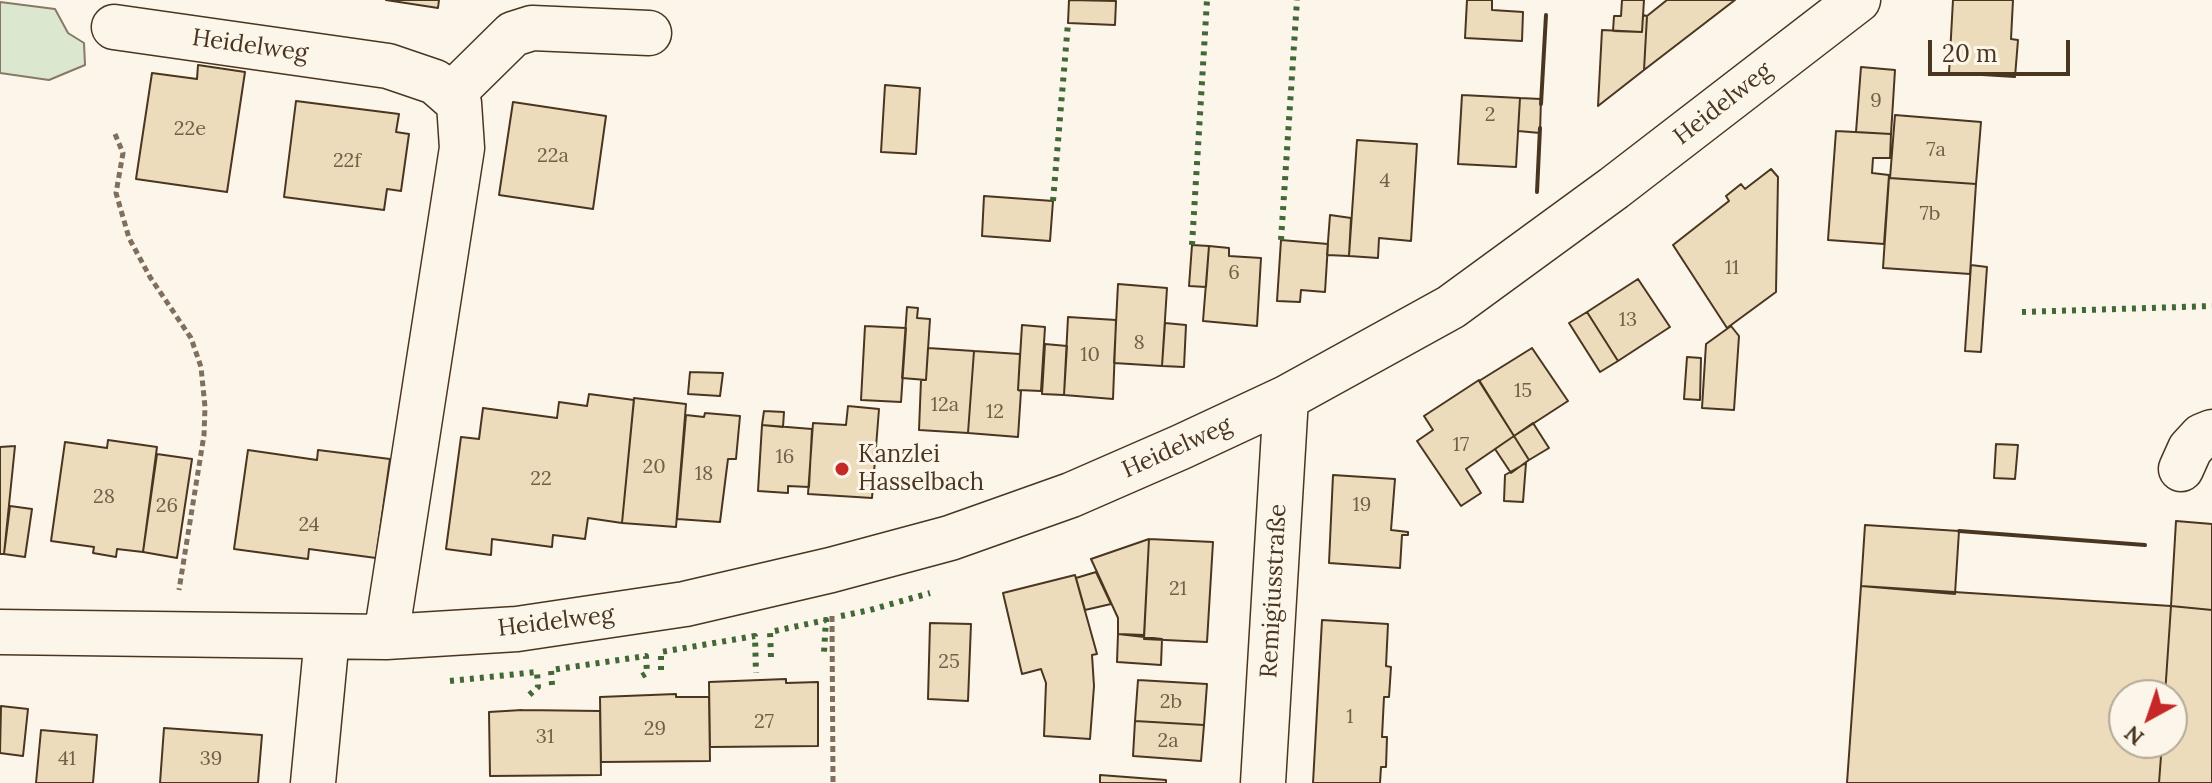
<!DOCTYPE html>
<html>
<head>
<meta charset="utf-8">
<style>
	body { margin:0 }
	#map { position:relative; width:2212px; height:783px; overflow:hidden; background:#fbf6e9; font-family:Lora,serif }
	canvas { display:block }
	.north { position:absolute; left:2108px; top:679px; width:80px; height:80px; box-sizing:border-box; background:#fbf6e9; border:2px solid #b4a999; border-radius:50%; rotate:220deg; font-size:22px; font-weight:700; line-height:32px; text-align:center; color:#4a3520 }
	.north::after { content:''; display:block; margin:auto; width:28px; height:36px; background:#c62828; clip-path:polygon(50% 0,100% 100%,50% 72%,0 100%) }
	.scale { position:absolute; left:1928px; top:40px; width:142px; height:36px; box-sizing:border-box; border:4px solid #4a3520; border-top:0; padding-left:10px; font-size:24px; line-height:28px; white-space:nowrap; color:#4a3520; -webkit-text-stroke:6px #fbf6e9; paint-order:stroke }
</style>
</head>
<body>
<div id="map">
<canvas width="2212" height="783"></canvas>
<div class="north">N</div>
<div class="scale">20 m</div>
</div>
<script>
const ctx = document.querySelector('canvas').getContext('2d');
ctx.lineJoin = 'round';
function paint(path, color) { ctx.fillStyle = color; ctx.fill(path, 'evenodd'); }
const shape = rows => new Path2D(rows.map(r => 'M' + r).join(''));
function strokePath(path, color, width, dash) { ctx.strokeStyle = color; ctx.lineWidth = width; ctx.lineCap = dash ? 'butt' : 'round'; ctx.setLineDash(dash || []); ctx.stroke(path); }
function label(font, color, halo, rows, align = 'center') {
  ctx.font = font + ' Lora,serif'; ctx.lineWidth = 6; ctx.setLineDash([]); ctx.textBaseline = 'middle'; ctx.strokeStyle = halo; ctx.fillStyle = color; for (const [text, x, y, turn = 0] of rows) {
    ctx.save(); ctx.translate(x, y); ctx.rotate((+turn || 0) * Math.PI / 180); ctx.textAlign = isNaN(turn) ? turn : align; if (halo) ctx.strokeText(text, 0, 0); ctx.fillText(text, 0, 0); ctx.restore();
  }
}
const green = shape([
	[0,2,55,9,68,33,84,43,85,65,49,80,0,73,0,2]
]);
const building = shape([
	[386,0,439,0,438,8,386,0],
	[1069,0,1116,1,1115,25,1068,23,1069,0],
	[1467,0,1492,0,1492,10,1523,12,1522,41,1465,38,1467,0],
	[1622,0,1644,0,1642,32,1613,31,1614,16,1621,16,1622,0],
	[1667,0,1735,0,1644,70,1647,16,1667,0],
	[1953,0,2013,0,2011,39,2018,40,2015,77,1949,73,1953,0],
	[1643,15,1647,16,1644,70,1598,106,1602,30,1642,32,1643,15],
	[198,65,245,72,227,192,136,179,152,73,197,79,198,65],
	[1861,67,1895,70,1891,134,1856,132,1861,67],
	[885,85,920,88,916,154,881,152,885,85],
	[1462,95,1520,98,1516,167,1458,164,1462,95],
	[1520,98,1541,99,1540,133,1518,131,1520,98],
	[296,101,399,114,396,132,409,134,401,191,387,189,384,210,284,197,296,101],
	[513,102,606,116,593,209,499,195,513,102],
	[1895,115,1981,122,1976,184,1890,178,1895,115],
	[1836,131,1891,134,1890,158,1873,158,1872,173,1889,175,1884,244,1828,240,1836,131],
	[1357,140,1417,144,1411,241,1379,238,1378,258,1349,256,1357,140],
	[1771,169,1778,177,1776,292,1727,328,1673,245,1729,201,1726,196,1741,184,1745,189,1771,169],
	[1889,178,1976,184,1970,274,1883,268,1889,178],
	[984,196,1053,201,1050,241,982,236,984,196],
	[1330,215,1351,218,1349,256,1327,255,1330,215],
	[1281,240,1328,244,1325,292,1301,290,1300,302,1277,301,1281,240],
	[1192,245,1209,246,1206,287,1189,286,1192,245],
	[1209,246,1229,248,1229,256,1261,258,1257,326,1203,321,1209,246],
	[1971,265,1987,267,1981,352,1965,351,1971,265],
	[1638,279,1670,327,1618,361,1587,312,1638,279],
	[1118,284,1167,288,1162,366,1114,363,1118,284],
	[907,307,918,308,917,318,930,319,926,380,902,378,907,307],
	[1587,312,1618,361,1600,372,1569,323,1587,312],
	[1068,317,1116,320,1113,399,1064,395,1068,317],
	[1165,323,1186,325,1184,367,1162,366,1165,323],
	[1022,325,1045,327,1041,391,1018,390,1022,325],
	[865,326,906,328,901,402,861,400,865,326],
	[1731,326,1739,336,1734,410,1702,408,1706,344,1731,326],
	[1045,344,1067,346,1064,395,1042,394,1045,344],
	[928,348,974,351,968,433,919,430,921,380,926,380,928,348],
	[1532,348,1568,401,1514,436,1479,381,1532,348],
	[974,351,1020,354,1018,390,1021,391,1018,437,968,433,974,351],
	[1687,357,1701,358,1700,400,1684,399,1687,357],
	[690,372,723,373,720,396,688,394,690,372],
	[1479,380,1514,436,1466,469,1481,493,1461,506,1417,441,1433,430,1424,416,1479,380],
	[589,394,634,400,622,523,588,518,585,539,553,535,552,547,492,539,491,555,446,549,461,437,479,439,483,408,557,418,559,402,587,406,589,394],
	[634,398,686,404,676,527,622,523,634,398],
	[848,406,879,409,872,498,808,494,813,423,846,425,848,406],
	[764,411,784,412,783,427,762,425,764,411],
	[705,413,740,416,736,459,728,459,720,522,677,519,686,415,704,417,705,413],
	[1533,423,1549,448,1529,460,1514,436,1533,423],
	[762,425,812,429,809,487,788,486,788,493,758,491,762,425],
	[1514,436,1529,460,1511,473,1495,449,1514,436],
	[108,440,157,447,143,552,117,549,116,557,93,553,94,547,51,541,65,442,107,448,108,440],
	[1996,444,2018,445,2015,479,1994,478,1996,444],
	[15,446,4,554,0,554,0,447,15,446],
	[248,450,317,460,318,450,390,459,376,558,309,549,308,559,234,549,248,450],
	[157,454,192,459,177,558,143,552,157,454],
	[1526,463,1523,502,1504,501,1505,475,1526,463],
	[1333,475,1395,479,1391,530,1408,532,1408,535,1402,535,1400,568,1329,563,1333,475],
	[10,506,32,509,25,557,4,554,10,506],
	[2176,521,2212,524,2212,610,2171,606,2176,521],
	[1865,525,1959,531,1955,594,1861,586,1865,525],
	[1149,539,1213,542,1207,642,1144,639,1149,539],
	[1149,539,1144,635,1118,634,1118,618,1091,559,1149,539],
	[1096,572,1111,604,1085,610,1076,578,1096,572],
	[1075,575,1097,654,1092,655,1094,686,1090,739,1044,736,1046,683,1041,669,1022,674,1003,593,1075,575],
	[1861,586,2171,606,2165,695,2124,695,2124,743,2162,743,2159,783,1847,783,1861,586],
	[2171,606,2212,610,2212,783,2159,783,2162,743,2172,743,2172,695,2165,695,2171,606],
	[1322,620,1388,624,1386,666,1391,667,1389,697,1384,697,1382,737,1387,737,1386,767,1381,767,1380,783,1313,783,1322,620],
	[930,623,971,624,968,701,928,699,930,623],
	[1118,634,1162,639,1161,665,1117,662,1118,634],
	[786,679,786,683,818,682,818,746,710,747,709,682,786,679],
	[1138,680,1207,684,1204,725,1135,721,1138,680],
	[676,694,676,697,709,697,710,761,601,762,600,697,676,694],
	[1,706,28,709,23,756,0,753,1,706],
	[522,710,600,711,601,775,490,776,489,712,522,710],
	[1135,721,1204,725,1201,761,1133,756,1135,721],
	[164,728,262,735,258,783,160,783,164,728],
	[41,730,97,735,93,783,36,783,41,730],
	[1100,775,1166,780,1166,783,1100,783,1100,775]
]);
const path = shape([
	[115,134,123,153,116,193,129,238,150,277,191,338,201,367,205,407,204,435,179,590],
	[832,616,833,783]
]);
const minor = shape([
	[114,27,388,66,435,82,459,103,462,148,386,637],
	[451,95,513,34,532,28,649,33],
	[2181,469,2190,449,2202,436,2212,432],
	[0,632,386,637,517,629,685,604,831,570,950,538,1071,495,1181,447,1286,398,1451,307,1614,188,1858,0],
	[313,783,327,637],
	[1263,783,1286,398]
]);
const hedge = shape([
	[1053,201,1068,23],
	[1281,240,1297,0],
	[1192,245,1207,0],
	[2022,312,2212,306],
	[841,616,870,610,930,593],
	[771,657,770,632,826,620,824,652],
	[661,670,661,652,755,636,756,673],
	[450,681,537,672,538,687,527,697],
	[552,685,551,670,646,656,647,673,637,679]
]);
const wall = shape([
	[1541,104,1546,15],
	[1537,192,1540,128],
	[1959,531,2145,545]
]);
const markers = [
	[842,469,8,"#c62828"]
];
const numberNames = [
	["9",1876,101],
	["2",1490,115],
	["22e",190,129],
	["7a",1936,150],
	["22a",553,156],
	["22f",347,161],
	["4",1385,181],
	["7b",1930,214],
	["11",1732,268],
	["6",1234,273],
	["13",1628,320],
	["8",1139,343],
	["10",1090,355],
	["15",1523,391],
	["12a",945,405],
	["12",995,412],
	["17",1461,445],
	["16",785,457],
	["20",654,467],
	["18",704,474],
	["22",541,479],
	["28",104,497],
	["19",1362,505],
	["26",167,506],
	["24",309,525],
	["21",1178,589],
	["25",949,662],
	["2b",1171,702],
	["1",1350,717],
	["27",764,722],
	["29",655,729],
	["31",545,737],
	["2a",1168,741],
	["41",67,759],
	["39",211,759]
];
const streetNames = [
	["Heidelweg",250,46,8],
	["Heidelweg",1723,104,-38],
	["Heidelweg",1177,448,-24],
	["Remigiusstraße",1274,591,-87],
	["Heidelweg",556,622,-7]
];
const poiNames = [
	["Kanzlei",858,455],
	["Hasselbach",858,483]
];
paint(green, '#dce7d0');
strokePath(green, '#887966', 2);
paint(building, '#ecdcbc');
strokePath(building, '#4a3520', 2);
strokePath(minor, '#4a3520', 47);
strokePath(path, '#7f6f5c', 5, [6, 4]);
strokePath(minor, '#fbf6e9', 44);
strokePath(hedge, '#436837', 6, [4, 6]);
strokePath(wall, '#4a3520', 4);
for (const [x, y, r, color] of markers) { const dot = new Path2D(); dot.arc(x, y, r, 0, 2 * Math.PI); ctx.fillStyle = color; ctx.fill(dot); strokePath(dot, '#fbf6e9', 3); }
label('20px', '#725f47', null, numberNames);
label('24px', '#4a3520', '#fbf6e9', streetNames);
label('24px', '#4a3520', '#fbf6e9', poiNames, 'left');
</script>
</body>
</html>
